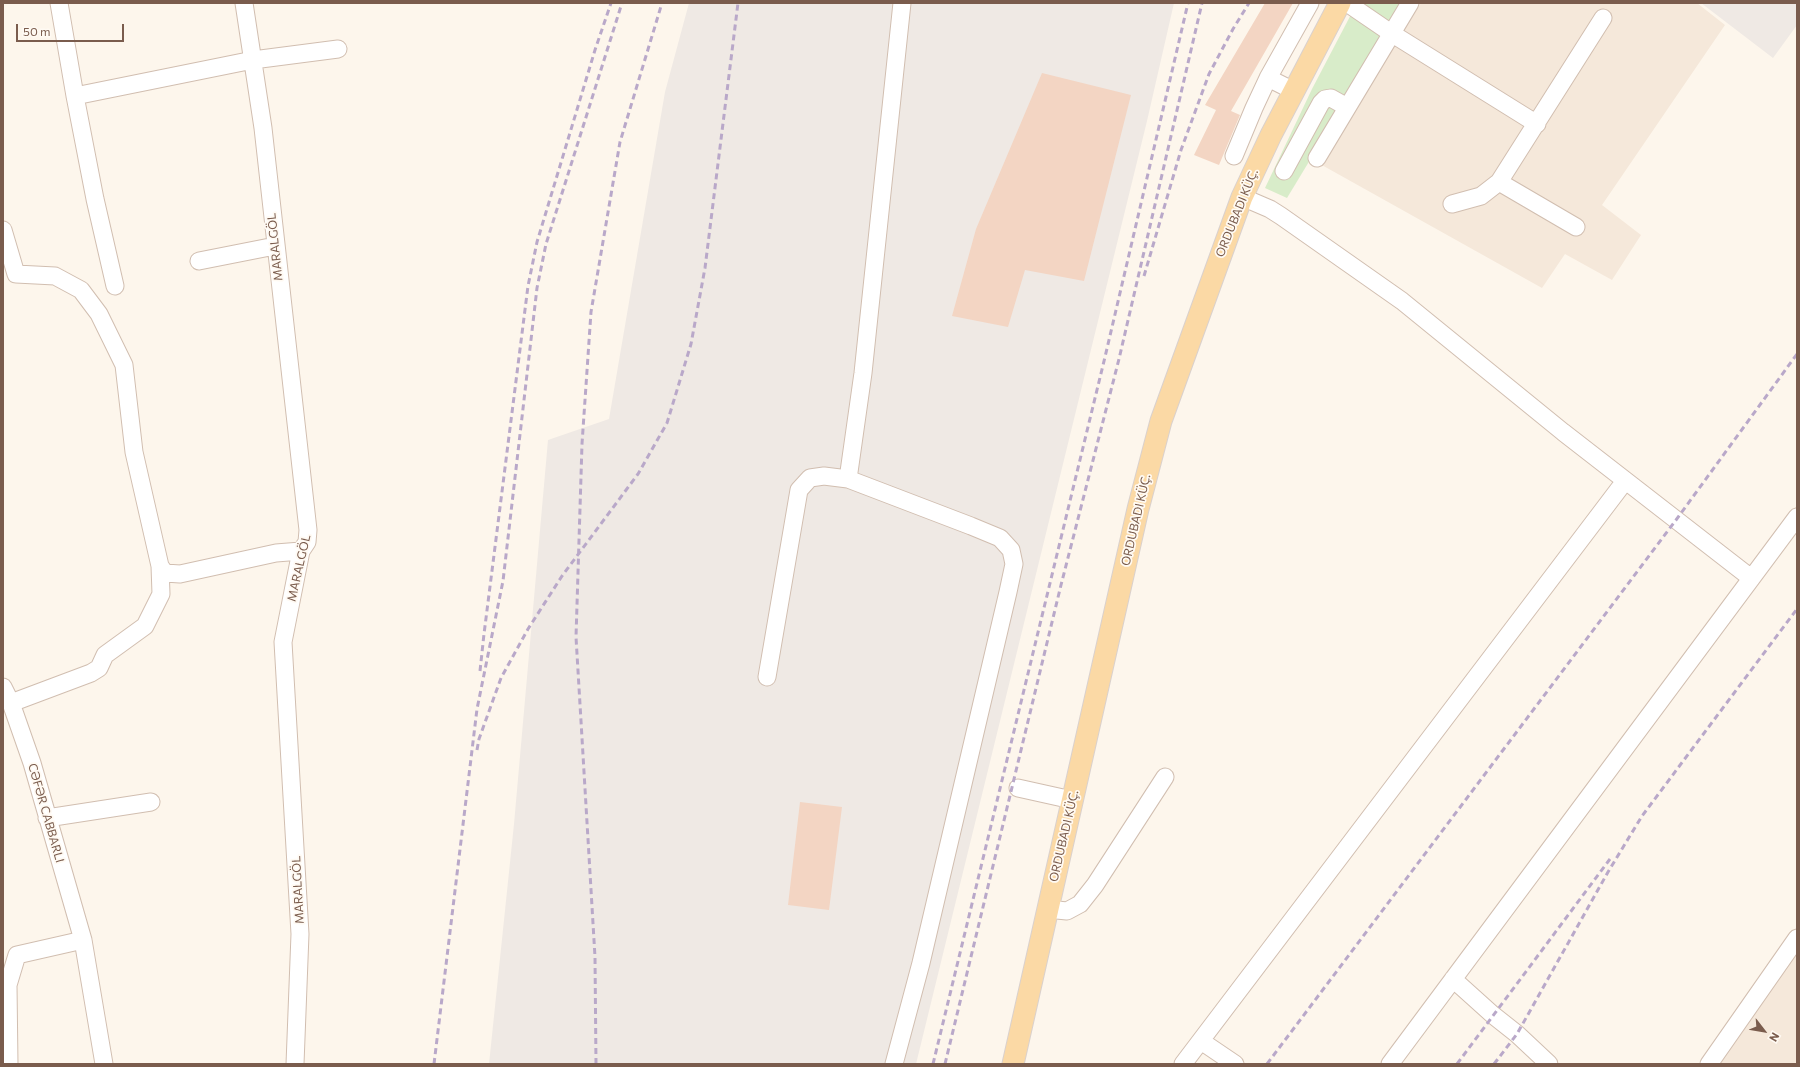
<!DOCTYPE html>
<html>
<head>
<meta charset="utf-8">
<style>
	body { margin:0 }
	#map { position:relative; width:1800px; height:1067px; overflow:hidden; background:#fdf6ec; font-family:Commissioner,sans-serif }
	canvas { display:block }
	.frame { position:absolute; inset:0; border:4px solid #7a5c4d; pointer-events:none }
	.north { position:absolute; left:1744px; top:1011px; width:40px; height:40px; -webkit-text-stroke:3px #fffaf3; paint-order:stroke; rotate:121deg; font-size:11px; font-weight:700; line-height:16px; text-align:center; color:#7a5c4d }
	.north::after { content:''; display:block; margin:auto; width:14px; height:18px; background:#7a5c4d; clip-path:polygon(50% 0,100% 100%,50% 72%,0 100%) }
	.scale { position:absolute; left:16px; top:24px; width:108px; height:18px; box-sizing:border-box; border:2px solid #7a5c4d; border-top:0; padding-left:5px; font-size:12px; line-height:14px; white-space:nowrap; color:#7a5c4d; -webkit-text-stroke:3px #fffaf3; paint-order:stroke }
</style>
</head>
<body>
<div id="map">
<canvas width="1800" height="1067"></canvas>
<div class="frame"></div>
<div class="north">N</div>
<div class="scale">50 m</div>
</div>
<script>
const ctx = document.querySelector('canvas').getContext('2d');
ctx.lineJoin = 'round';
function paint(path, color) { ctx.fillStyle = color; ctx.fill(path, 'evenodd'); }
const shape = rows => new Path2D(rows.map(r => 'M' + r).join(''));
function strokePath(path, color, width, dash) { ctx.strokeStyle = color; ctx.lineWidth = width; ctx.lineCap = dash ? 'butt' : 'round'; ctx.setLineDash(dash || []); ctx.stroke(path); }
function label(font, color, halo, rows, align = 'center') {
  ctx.font = font + ' Commissioner,sans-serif'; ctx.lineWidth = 3.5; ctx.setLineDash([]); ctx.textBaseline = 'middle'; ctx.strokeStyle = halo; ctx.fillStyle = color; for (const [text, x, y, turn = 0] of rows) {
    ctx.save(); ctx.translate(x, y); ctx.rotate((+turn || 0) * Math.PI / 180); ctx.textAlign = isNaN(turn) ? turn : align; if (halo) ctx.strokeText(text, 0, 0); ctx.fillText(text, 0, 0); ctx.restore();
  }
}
const residential = shape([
	[1421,3,1697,3,1725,25,1602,205,1641,235,1612,280,1565,254,1542,288,1320,164],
	[1797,950,1797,1064,1718,1064]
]);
const industrial = shape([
	[689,3,1174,3,1147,121,916,1064,489,1064,514,824,548,440,609,419,665,92],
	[1701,3,1797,3,1797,25,1773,58]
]);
const green = shape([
	[1357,3,1405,3,1287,198,1265,188,1312,89]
]);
const building = shape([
	[1265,3,1293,3,1231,111,1240,115,1219,165,1194,155,1216,110,1205,105],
	[1042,73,1131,95,1084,281,1025,270,1008,327,952,316,976,229],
	[800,802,842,807,829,910,788,905]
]);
const minor = shape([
	[59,3,75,96,95,199,115,286],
	[244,3,263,128,308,530,307,542,301,551,283,642,300,934,295,1064],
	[1347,3,1391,33,1537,124],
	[1268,78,1294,91],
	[75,96,253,60,338,49],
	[1234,156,1254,108,1268,78,1310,3],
	[1317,158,1410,3],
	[1284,171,1321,103,1325,99,1331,98,1347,107],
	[1499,182,1576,227],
	[1242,197,1270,209,1281,216,1402,301,1563,432,1751,578],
	[1452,204,1481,196,1499,182,1603,18],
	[3,230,16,274,55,276,81,290,99,314,124,365,134,452,160,566,165,573,180,574,276,553,301,551],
	[199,261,275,246],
	[848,479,863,373,902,3],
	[767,677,799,490,810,478,824,476,848,479,971,526,1000,538,1011,550,1014,564,1008,592,921,963,894,1064],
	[3,687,11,703,32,763,83,940,104,1064],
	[11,703,91,673,99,668,105,655,145,626,161,594,160,566],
	[1018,788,1072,800],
	[47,818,151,802],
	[1047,909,1067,911,1080,904,1095,885,1165,777],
	[1453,979,1493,1015,1517,1034,1549,1064],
	[1201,1041,1235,1064],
	[9,1064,8,985,17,955,83,940],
	[1183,1064,1625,481],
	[1390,1064,1797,517],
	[1709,1064,1797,938]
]);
const major = shape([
	[1013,1064,1138,509,1161,421,1242,197,1271,135,1340,3]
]);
const rail = shape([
	[1144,276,1181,150,1209,74,1233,29,1249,3],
	[480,671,484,634,528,286,537,242,595,50,611,3],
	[477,750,479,739,501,678,528,629,562,576,638,474,667,423,691,344,705,268,738,3],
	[434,1064,477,709,503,581,537,288,546,244,622,3],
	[596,1064,595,957,576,637,582,444,591,312,620,142,662,3],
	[933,1064,1105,357,1188,3],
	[945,1064,1061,585,1119,359,1202,3],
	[1267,1064,1676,520,1797,354],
	[1457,1064,1610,859],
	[1494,1064,1517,1034,1608,872,1642,816,1797,609]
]);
const streetNames = [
	["ORDUBADI KÜÇ.",1237,213,-68],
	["MARALGÖL",275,247,-96],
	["ORDUBADI KÜÇ.",1136,520,-77],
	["MARALGÖL",299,568,-77],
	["CƏFƏR CABBARLI",46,813,74],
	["ORDUBADI KÜÇ.",1064,836,-77],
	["MARALGÖL",298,890,-93]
];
paint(residential, '#f5e8da');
paint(industrial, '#efe9e4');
paint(green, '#d8ecc9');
paint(building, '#f3d5c3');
strokePath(minor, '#d1beb0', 19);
strokePath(major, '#dad1cd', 23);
strokePath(minor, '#fff', 17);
strokePath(major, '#fbd9a5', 21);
strokePath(rail, '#b9a8c9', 3, [6, 4]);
label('12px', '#7a5c4d', '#fffaf3', streetNames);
</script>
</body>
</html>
